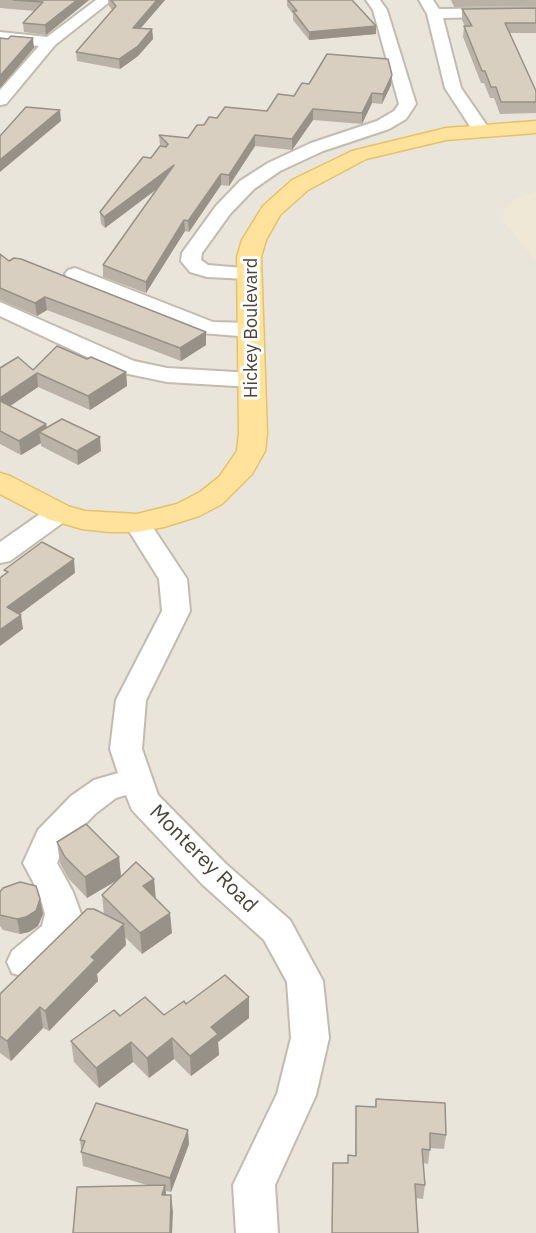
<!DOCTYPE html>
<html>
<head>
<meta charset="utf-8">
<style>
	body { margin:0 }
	canvas { display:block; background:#f6f3ec }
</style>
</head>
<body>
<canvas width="536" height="1233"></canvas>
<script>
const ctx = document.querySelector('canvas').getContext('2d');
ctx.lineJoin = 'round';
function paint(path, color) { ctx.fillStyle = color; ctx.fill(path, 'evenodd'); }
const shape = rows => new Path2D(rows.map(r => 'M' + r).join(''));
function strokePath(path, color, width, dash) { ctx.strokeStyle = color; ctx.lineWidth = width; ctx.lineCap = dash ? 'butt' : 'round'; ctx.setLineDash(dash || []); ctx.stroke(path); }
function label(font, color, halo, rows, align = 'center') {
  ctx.font = font + ' "IBM Plex Sans",sans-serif'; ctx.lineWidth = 6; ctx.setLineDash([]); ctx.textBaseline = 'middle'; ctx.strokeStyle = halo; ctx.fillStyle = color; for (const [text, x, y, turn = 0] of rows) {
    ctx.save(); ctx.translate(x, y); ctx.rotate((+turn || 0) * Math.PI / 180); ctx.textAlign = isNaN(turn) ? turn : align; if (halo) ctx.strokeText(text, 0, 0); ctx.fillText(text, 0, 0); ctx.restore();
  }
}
const residential = shape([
	[0,0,536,0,536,1233,0,1233]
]);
const education = shape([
	[536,192,536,261,502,220,504,209,515,199]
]);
const minor = shape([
	[96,0,112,0,55,45,6,104,0,105,0,90,39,46,0,42,0,32,47,37,96,0],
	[366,0,380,0,387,10,416,104,406,119,389,129,323,151,280,171,254,189,230,214,202,253,201,260,208,265,255,269,258,273,255,277,248,279,207,277,190,272,181,261,182,253,216,206,240,181,268,163,311,143,377,121,394,111,399,104,373,10,366,0],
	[419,0,433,0,439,9,536,8,536,16,443,18,461,88,490,130,487,134,475,134,445,88,427,14,419,0],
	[75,268,213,322,250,323,258,325,261,330,258,335,250,337,202,333,68,278,65,274,68,270,75,268],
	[0,302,134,361,167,368,252,373,260,375,264,380,260,385,252,387,167,382,119,372,0,316,0,302],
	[59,505,68,507,72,513,68,519,10,561,0,563,0,542,50,507,59,505],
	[137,515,146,517,187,579,190,611,146,700,142,749,158,795,226,864,290,920,323,981,329,1038,316,1095,275,1185,278,1233,236,1233,233,1185,277,1094,291,1038,287,982,264,940,202,884,132,810,126,795,116,798,95,814,64,846,57,863,73,892,81,914,71,944,38,973,25,977,12,973,7,962,12,951,42,926,45,914,39,893,23,863,38,830,71,796,94,780,118,773,110,749,116,700,162,611,159,579,124,523,128,517,137,515]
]);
const major = shape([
	[536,121,536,133,446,140,366,159,308,190,280,215,266,240,261,257,267,433,265,451,252,474,222,504,199,516,164,527,137,532,109,532,82,529,48,519,0,494,0,473,10,476,70,507,85,511,137,514,177,504,200,492,219,477,237,451,239,433,237,257,242,240,263,206,292,180,352,151,446,128,536,121]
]);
const wall = shape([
	[0,0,89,0,46,35,24,32,23,23,35,11,0,8],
	[108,0,165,0,141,28,152,29,153,39,138,56,120,69,77,61,76,52,112,10,109,6],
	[287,0,376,26,376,34,309,40,293,20,293,14,287,6],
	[451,0,536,0,536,6,454,7],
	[536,8,536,33,510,33,536,91,536,113,500,114,494,98,490,98,484,83,481,83,463,37,464,26,465,26,462,20,462,9],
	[309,84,391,85,382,104,372,103,362,124,313,120,292,150,255,146,229,186,221,185,189,232,185,231,146,293,103,277,103,265,157,189,105,228,101,224,100,212,151,158,160,146,159,135,188,138,204,125,217,118,267,111,294,96],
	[0,254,9,261,206,345,181,361,47,310,37,316,0,300],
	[87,359,126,372,127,386,90,410,38,387,10,406,46,424,47,428,101,451,78,465,41,446,41,443,21,455,0,444,0,368,33,370],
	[57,842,119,857,121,876,154,879,155,898,172,933,142,954,125,937,126,945,97,974,98,981,49,1031,43,1028,11,1061,0,1053,0,994,104,915,102,895,117,880,87,898,68,878,60,863],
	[0,892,40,899,43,914,38,926,29,932,20,934,3,930,0,926],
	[249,997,249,1018,218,1042,219,1055,191,1076,174,1059,149,1078,133,1062,99,1088,74,1062,71,1041,120,1016,164,1015,186,1004],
	[376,1099,446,1135,444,1149,430,1148,428,1164,423,1163,425,1185,423,1199,416,1198,418,1233,332,1233,333,1163,348,1163,348,1155,355,1156,356,1106,375,1107],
	[80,1140,189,1144,171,1192,166,1191,166,1195,173,1212,147,1185,83,1166]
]);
const shadedWall = shape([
	[77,0,89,0,46,35,45,25],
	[157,0,165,0,133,37,133,28],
	[376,26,376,34,309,40,309,32],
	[152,29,153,39,138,56,120,69,119,59],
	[33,38,34,48,0,88,0,76],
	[392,75,391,85,382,104,383,94],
	[372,93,372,103,362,124,362,113],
	[313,109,313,120,292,150,292,139],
	[60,110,61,121,0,172,0,160],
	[255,135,255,146,229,186,229,175],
	[174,165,174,176,105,228,104,217],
	[221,174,221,185,189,232,188,221],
	[184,220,185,231,146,293,146,282],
	[45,297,47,310,37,316,35,303],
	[206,332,206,345,181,361,180,348],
	[126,372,127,386,90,410,88,396],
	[37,373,38,387,0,413,0,398],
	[46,424,48,437,39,432,41,443,21,455,19,441],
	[100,437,101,451,78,465,77,451],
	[74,559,75,573,9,622,7,607],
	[21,615,23,629,0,646,0,630],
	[119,857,121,878,87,898,85,877],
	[154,879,156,900,143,886],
	[40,899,43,914,38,926,29,932,20,934,17,919],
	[170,913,172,933,142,954,140,933],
	[124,924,126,945,97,974,98,981,49,1031,45,1011,91,957],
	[249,997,249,1018,218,1042,219,1055,191,1076,190,1056,211,1027],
	[40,1007,43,1028,11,1061,7,1041],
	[172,1038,174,1059,149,1078,147,1058],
	[131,1042,133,1062,99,1088,96,1068],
	[188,1130,189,1144,171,1192,170,1178],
	[165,1185,167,1203,162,1195],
	[171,1195,173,1212,172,1233,170,1233]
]);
const building = shape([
	[13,0,77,0,45,25,23,23,43,2,13,0],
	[111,0,157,0,133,28,152,29,138,46,119,59,76,52,116,6,111,0],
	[288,0,352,0,376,26,309,32,293,11,297,11,288,0],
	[536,8,536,23,505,23,536,91,536,102,501,102,496,87,491,87,485,71,482,71,464,26,472,26,462,9,536,8],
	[11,36,33,38,0,76,0,38,8,39,11,36],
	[327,54,388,59,392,75,383,94,372,93,362,113,313,109,292,139,255,135,229,175,221,174,188,221,184,220,146,282,103,265,174,165,104,217,100,212,143,157,151,158,160,146,166,147,168,144,159,135,188,138,197,125,204,125,209,117,217,118,225,107,267,111,278,94,294,96,302,83,309,84,327,54],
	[26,107,60,110,0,160,0,136,26,107],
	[0,254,9,261,14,258,21,259,206,332,180,348,45,297,35,303,0,288,0,254],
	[57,346,87,359,91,357,126,372,88,396,37,373,0,398,0,368,18,357,33,370,57,346],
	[0,401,46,424,19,441,0,431,0,401],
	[62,419,100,437,77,451,39,432,62,419],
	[42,542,74,559,7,607,21,615,0,630,0,578,8,572,4,570,42,542],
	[86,824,119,857,85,877,65,857,57,842,86,824],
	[136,862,154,879,143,886,170,913,140,933,102,895,136,862],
	[20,882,36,886,40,899,36,911,26,917,17,919,0,915,0,892,3,888,20,882],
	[87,909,94,909,124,924,91,957,95,960,45,1011,40,1007,7,1041,0,1036,0,994,87,909],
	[225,975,249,997,211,1027,218,1034,190,1056,172,1038,147,1058,131,1042,96,1068,71,1041,114,1010,120,1016,145,997,164,1015,184,1001,186,1004,225,975],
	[376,1099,445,1103,446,1135,430,1133,430,1150,422,1149,425,1185,415,1184,418,1233,332,1233,333,1163,348,1163,348,1155,356,1156,356,1106,376,1107,376,1099],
	[96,1103,188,1130,170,1178,81,1152,85,1141,80,1140,96,1103],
	[165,1185,162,1195,171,1195,170,1233,73,1233,77,1187,165,1185]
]);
const farStreetnames = [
	["Hickey Boulevard",252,328,-90]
];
const streetNames = [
	["Monterey Road",203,859,45]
];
paint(residential, '#eae5da');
paint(education, '#efe8d6');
strokePath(minor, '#c2bbae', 4);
strokePath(major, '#e6c16a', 3);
paint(minor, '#fff');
paint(major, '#ffe39c');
paint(wall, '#bab2a6');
paint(shadedWall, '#979187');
paint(building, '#d8cfc1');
strokePath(building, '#979187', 1.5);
label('18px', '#4b4439', '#fff', farStreetnames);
label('21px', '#4b4439', '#fff', streetNames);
</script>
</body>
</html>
